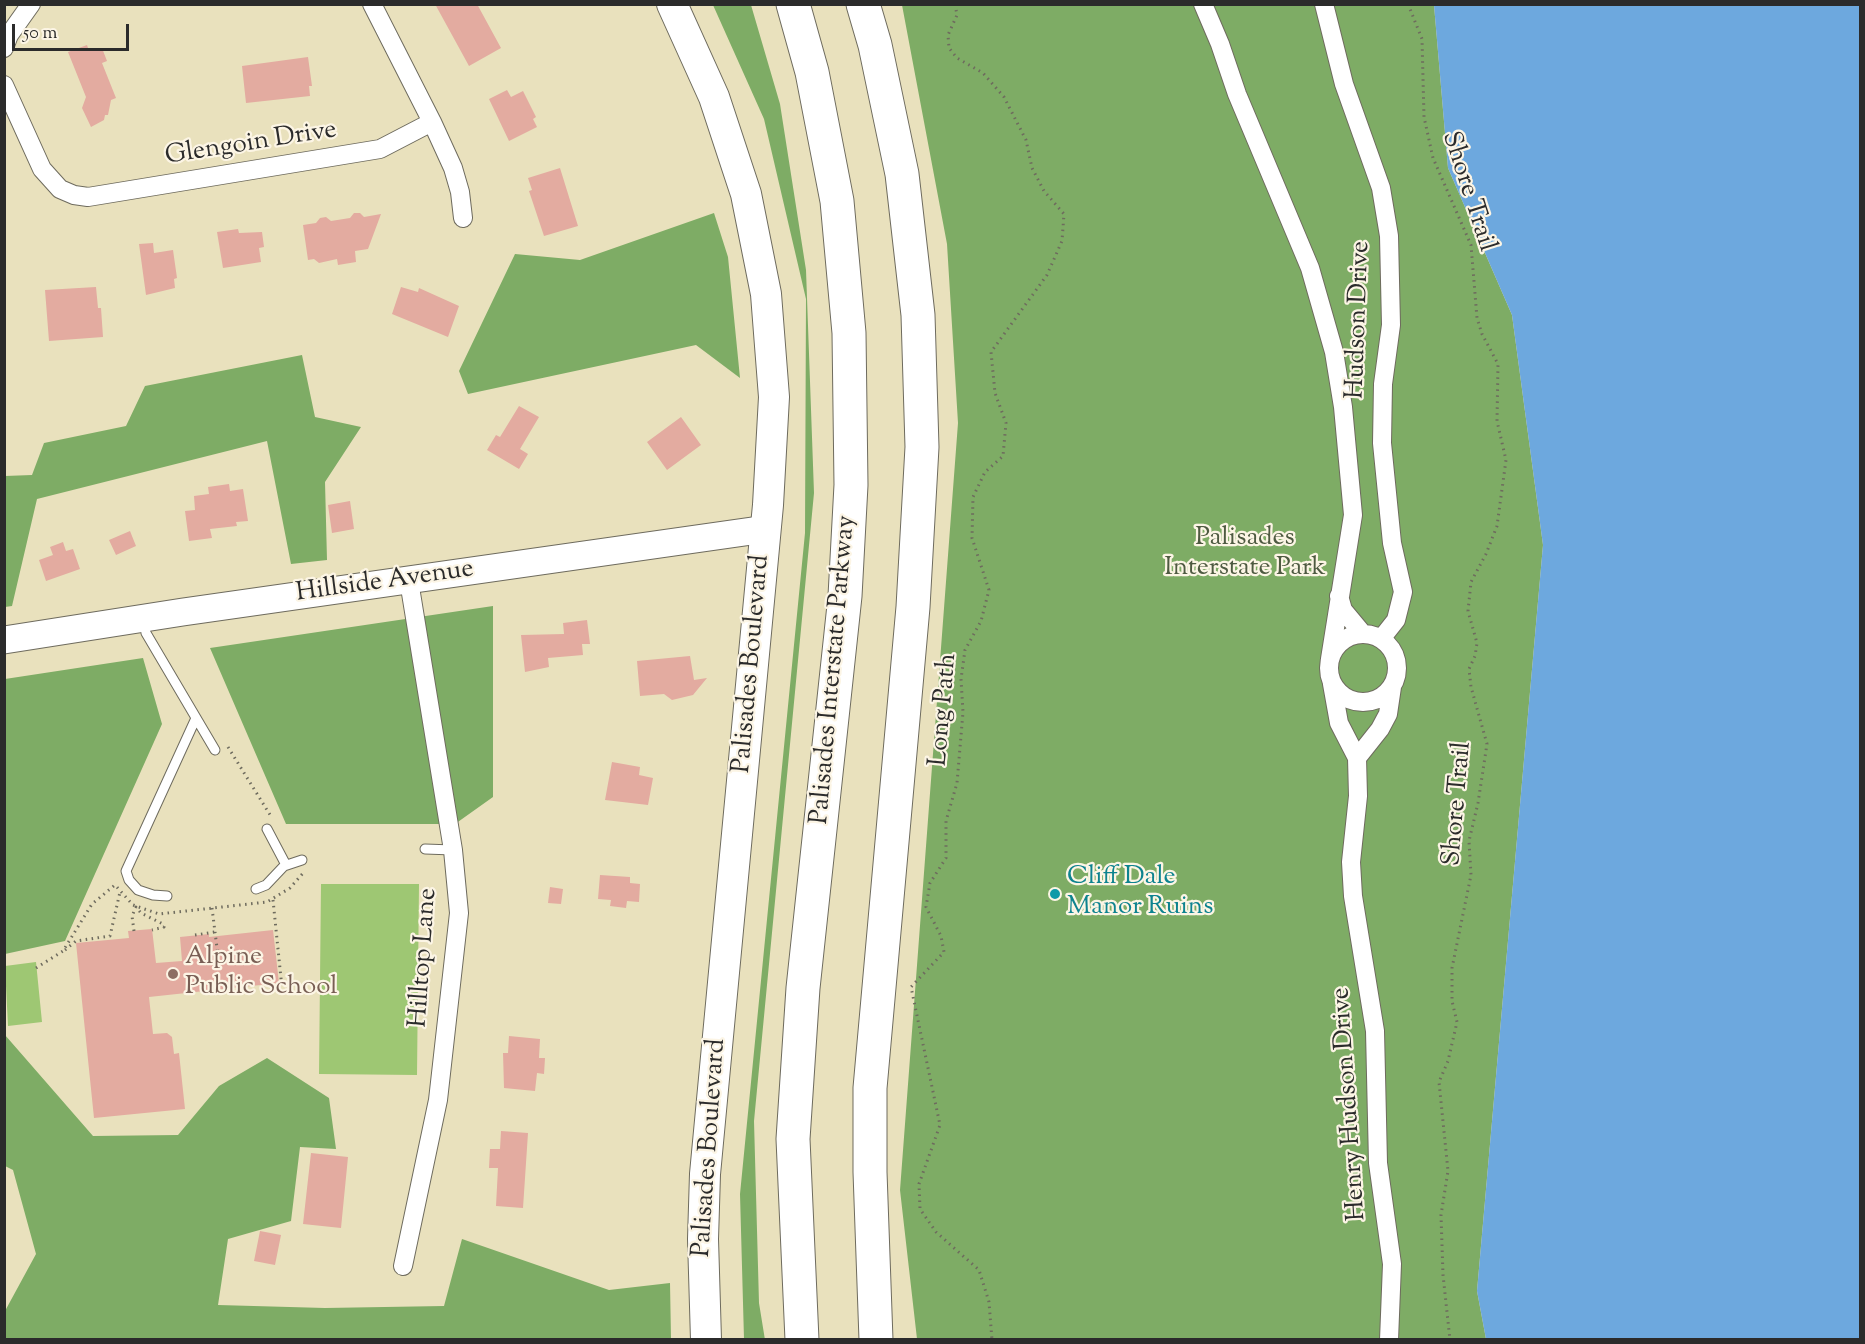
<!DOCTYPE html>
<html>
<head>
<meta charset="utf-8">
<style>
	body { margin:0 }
	#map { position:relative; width:1865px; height:1344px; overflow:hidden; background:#e9e1bd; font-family:"Sorts Mill Goudy",serif }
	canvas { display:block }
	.frame { position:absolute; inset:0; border:6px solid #2b2b2b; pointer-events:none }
	.scale { position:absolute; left:12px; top:24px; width:117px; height:27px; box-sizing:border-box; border:3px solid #2b2b2b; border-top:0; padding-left:8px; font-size:18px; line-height:21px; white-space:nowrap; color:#2b2b2b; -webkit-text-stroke:4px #fcf5e5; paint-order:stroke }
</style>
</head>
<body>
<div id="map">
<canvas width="1865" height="1344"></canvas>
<div class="frame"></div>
<div class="scale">50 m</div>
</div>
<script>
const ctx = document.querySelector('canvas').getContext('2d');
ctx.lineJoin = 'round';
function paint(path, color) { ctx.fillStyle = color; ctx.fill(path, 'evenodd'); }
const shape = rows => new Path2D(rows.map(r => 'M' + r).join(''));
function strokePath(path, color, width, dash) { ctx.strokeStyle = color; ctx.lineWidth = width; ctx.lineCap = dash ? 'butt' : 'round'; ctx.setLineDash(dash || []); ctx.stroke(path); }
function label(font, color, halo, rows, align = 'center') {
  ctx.font = font + ' "Sorts Mill Goudy",serif'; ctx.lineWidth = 4.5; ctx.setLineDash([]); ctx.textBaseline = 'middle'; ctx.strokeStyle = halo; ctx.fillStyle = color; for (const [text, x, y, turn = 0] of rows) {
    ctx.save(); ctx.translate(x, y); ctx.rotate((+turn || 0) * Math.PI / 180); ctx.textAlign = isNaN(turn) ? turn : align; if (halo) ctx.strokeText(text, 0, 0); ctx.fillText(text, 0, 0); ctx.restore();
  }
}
const green = shape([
	[321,884,419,884,417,1075,319,1074],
	[36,962,42,1022,8,1026,5,966]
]);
const forest = shape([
	[713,5,751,5,780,104,806,270,814,493,754,1121,759,1303,765,1340,744,1339,740,1194,805,533,806,299,764,119],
	[902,5,1434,5,1448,168,1512,315,1543,545,1477,1291,1486,1339,917,1339,900,1190,958,423,947,244],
	[714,213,728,257,740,378,696,345,468,394,459,371,515,254,580,260],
	[302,355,315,417,361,427,325,482,327,560,291,564,267,441,37,499,12,606,5,607,5,476,32,475,44,443,126,426,145,386],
	[493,606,493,797,455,824,286,824,210,648],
	[143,658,162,724,65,941,5,954,5,679],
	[5,1035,93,1136,178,1135,219,1086,267,1058,329,1098,336,1149,300,1147,291,1221,228,1239,218,1305,325,1308,444,1306,462,1239,609,1290,670,1283,671,1339,5,1339,5,1311,36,1254,13,1170,5,1166]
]);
const water = shape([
	[1434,5,1860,5,1860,1339,1486,1339,1477,1291,1543,545,1512,315,1448,168]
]);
const building = shape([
	[435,4,477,4,501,48,469,66],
	[87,45,89,51,102,48,107,61,102,63,116,98,111,100,108,115,105,115,104,120,91,127,82,108,86,97,68,52],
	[308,57,312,86,309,86,310,96,246,103,242,66],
	[507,90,511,97,523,91,536,117,533,119,537,127,509,141,489,99],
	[560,168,578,226,544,236,529,191,532,190,528,178],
	[354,213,360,213,364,217,381,214,368,249,355,251,356,262,338,265,337,259,319,263,314,259,308,260,303,225,316,223,320,218,326,217,331,221,350,218],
	[238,229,239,233,262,232,264,247,259,248,261,262,223,268,217,232],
	[153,243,154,253,173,250,177,278,174,279,175,288,146,295,139,244],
	[96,287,98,308,101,308,103,337,49,341,45,290],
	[401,287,418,292,419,288,459,306,448,337,392,314],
	[519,406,539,417,520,449,528,454,519,469,487,450,496,435,500,437],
	[681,417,701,445,667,470,647,442],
	[229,484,230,491,243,489,248,521,236,522,237,526,210,529,212,538,189,541,185,511,195,510,194,496,209,494,208,487],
	[350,501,354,529,332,533,328,505],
	[130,531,136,546,116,555,109,540],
	[63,542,66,551,73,549,80,569,46,581,39,560,53,555,50,547],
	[587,620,590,644,582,644,583,655,548,658,549,667,525,672,521,635,564,634,563,623],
	[690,656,694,680,707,678,693,695,672,700,664,694,640,696,637,661],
	[612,762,640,767,639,775,653,778,648,805,605,800],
	[600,875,630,877,630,883,640,884,639,902,627,901,626,908,610,906,611,900,598,899],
	[550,887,563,889,561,904,548,903],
	[152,929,156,963,182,961,180,937,209,934,209,937,273,930,279,983,149,997,153,1034,167,1033,172,1037,174,1054,179,1053,185,1109,94,1118,76,943,129,938,128,931],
	[509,1036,540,1039,539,1058,545,1058,544,1074,537,1073,535,1091,504,1088,503,1053,508,1053],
	[501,1131,528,1133,523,1208,496,1206,498,1168,489,1168,490,1149,500,1149],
	[311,1153,348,1157,341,1228,303,1224],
	[260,1231,281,1235,275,1265,254,1261]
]);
const path = shape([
	[955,4,957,15,948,35,949,48,957,58,983,73,1004,97,1026,140,1032,168,1044,191,1064,214,1062,241,1047,275,991,352,995,393,1006,423,1003,456,985,472,973,497,972,538,989,590,981,621,965,650,961,679,963,712,957,783,946,821,946,858,930,883,926,907,941,936,944,952,911,987,940,1125,919,1184,920,1209,936,1232,979,1270,989,1302,992,1340],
	[1408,4,1422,39,1424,117,1433,158,1471,245,1477,318,1482,334,1498,364,1497,421,1506,460,1497,526,1486,554,1471,582,1468,611,1477,643,1475,656,1469,669,1471,687,1487,744,1478,803,1469,841,1471,875,1452,968,1452,1001,1457,1022,1448,1061,1439,1082,1448,1171,1441,1215,1443,1275,1450,1340],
	[228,747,272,818],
	[273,900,282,988],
	[212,908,218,956],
	[134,931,132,916,136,907,141,913,163,924,164,927,152,930],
	[195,935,215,932],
	[65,950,76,941,110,936,120,892],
	[36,968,63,951,92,904,115,885,133,905,159,914,267,902,290,888,304,872]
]);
const lane = shape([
	[144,620,146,633,215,750],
	[267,829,286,865],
	[425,849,453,850],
	[256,889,266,885,284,866,302,860],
	[167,896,153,895,138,890,129,880,126,871,196,718]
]);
const street = shape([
	[1203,4,1220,44,1237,94,1310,268,1334,352,1343,407,1353,515,1330,659],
	[1324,4,1344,84,1381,188,1389,236,1391,325,1383,384,1382,443,1392,543,1403,592,1396,620,1381,639],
	[4,48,9,35,31,4],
	[4,85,42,169,60,189,74,195,88,197,380,149,432,122,372,4],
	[432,122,453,168,460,192,463,218],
	[1339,596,1343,610,1363,634],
	'1329 668a34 34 0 1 1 68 0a34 34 0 1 1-68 0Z',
	[1332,684,1339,723,1357,758,1358,796,1351,862,1353,896,1375,1031,1378,1163,1392,1264,1389,1340],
	[1357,758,1380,729,1388,714,1392,687],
	[403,1266,438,1100,459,913,453,850,409,581]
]);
const secondary = shape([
	[4,640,183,612,766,529]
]);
const primary = shape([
	[672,4,714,97,746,194,766,294,774,397,768,505,705,1174,703,1239,706,1340]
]);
const highway = shape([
	[793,4,812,72,837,201,849,333,851,485,845,596,803,988,793,1139,802,1340],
	[863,4,875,45,902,174,918,315,922,447,913,607,870,1088,870,1172,876,1340]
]);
const markers = [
	[1055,894,6,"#0f9aa8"],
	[173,974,6,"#8d6e63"]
];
const streetNames = [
	["Glengoin Drive",251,145,-9],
	["Shore Trail",1467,192,72],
	["Hudson Drive",1360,320,-88],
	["Hillside Avenue",385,583,-8],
	["Palisades Boulevard",753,664,-85],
	["Palisades Interstate Parkway",835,670,-85],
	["Long Path",945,710,-85],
	["Shore Trail",1459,804,-85],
	["Hilltop Lane",425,958,-86],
	["Henry Hudson Drive",1351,1104,-94],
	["Palisades Boulevard",711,1148,-86]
];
const parkNames = [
	["Palisades",1245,540],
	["Interstate Park",1245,570]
];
const cultureNames = [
	["Cliff Dale",1067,879],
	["Manor Ruins",1067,909]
];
const educationNames = [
	["Alpine",185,959],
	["Public School",185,989]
];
paint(green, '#9ec773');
paint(forest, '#7eac65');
paint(water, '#6da8de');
paint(building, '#e3aba0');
strokePath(lane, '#6e6b5e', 11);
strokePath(street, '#6e6b5e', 20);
strokePath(secondary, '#6e6b5e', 29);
strokePath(primary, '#6e6b5e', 32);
strokePath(highway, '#6e6b5e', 35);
strokePath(path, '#6e6b5e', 3, [1.5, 4.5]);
strokePath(lane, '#fff', 9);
strokePath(street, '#fff', 18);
strokePath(secondary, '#fff', 27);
strokePath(primary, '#fff', 30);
strokePath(highway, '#fff', 33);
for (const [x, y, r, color] of markers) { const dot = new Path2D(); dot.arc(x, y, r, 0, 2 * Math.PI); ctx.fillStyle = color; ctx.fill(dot); strokePath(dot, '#fcf5e5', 2); }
label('26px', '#2b2b2b', '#fcf5e5', streetNames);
label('26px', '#4e5a41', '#fcf5e5', parkNames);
label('26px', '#0d838f', '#fcf5e5', cultureNames, 'left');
label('26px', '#785e54', '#fcf5e5', educationNames, 'left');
</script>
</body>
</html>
